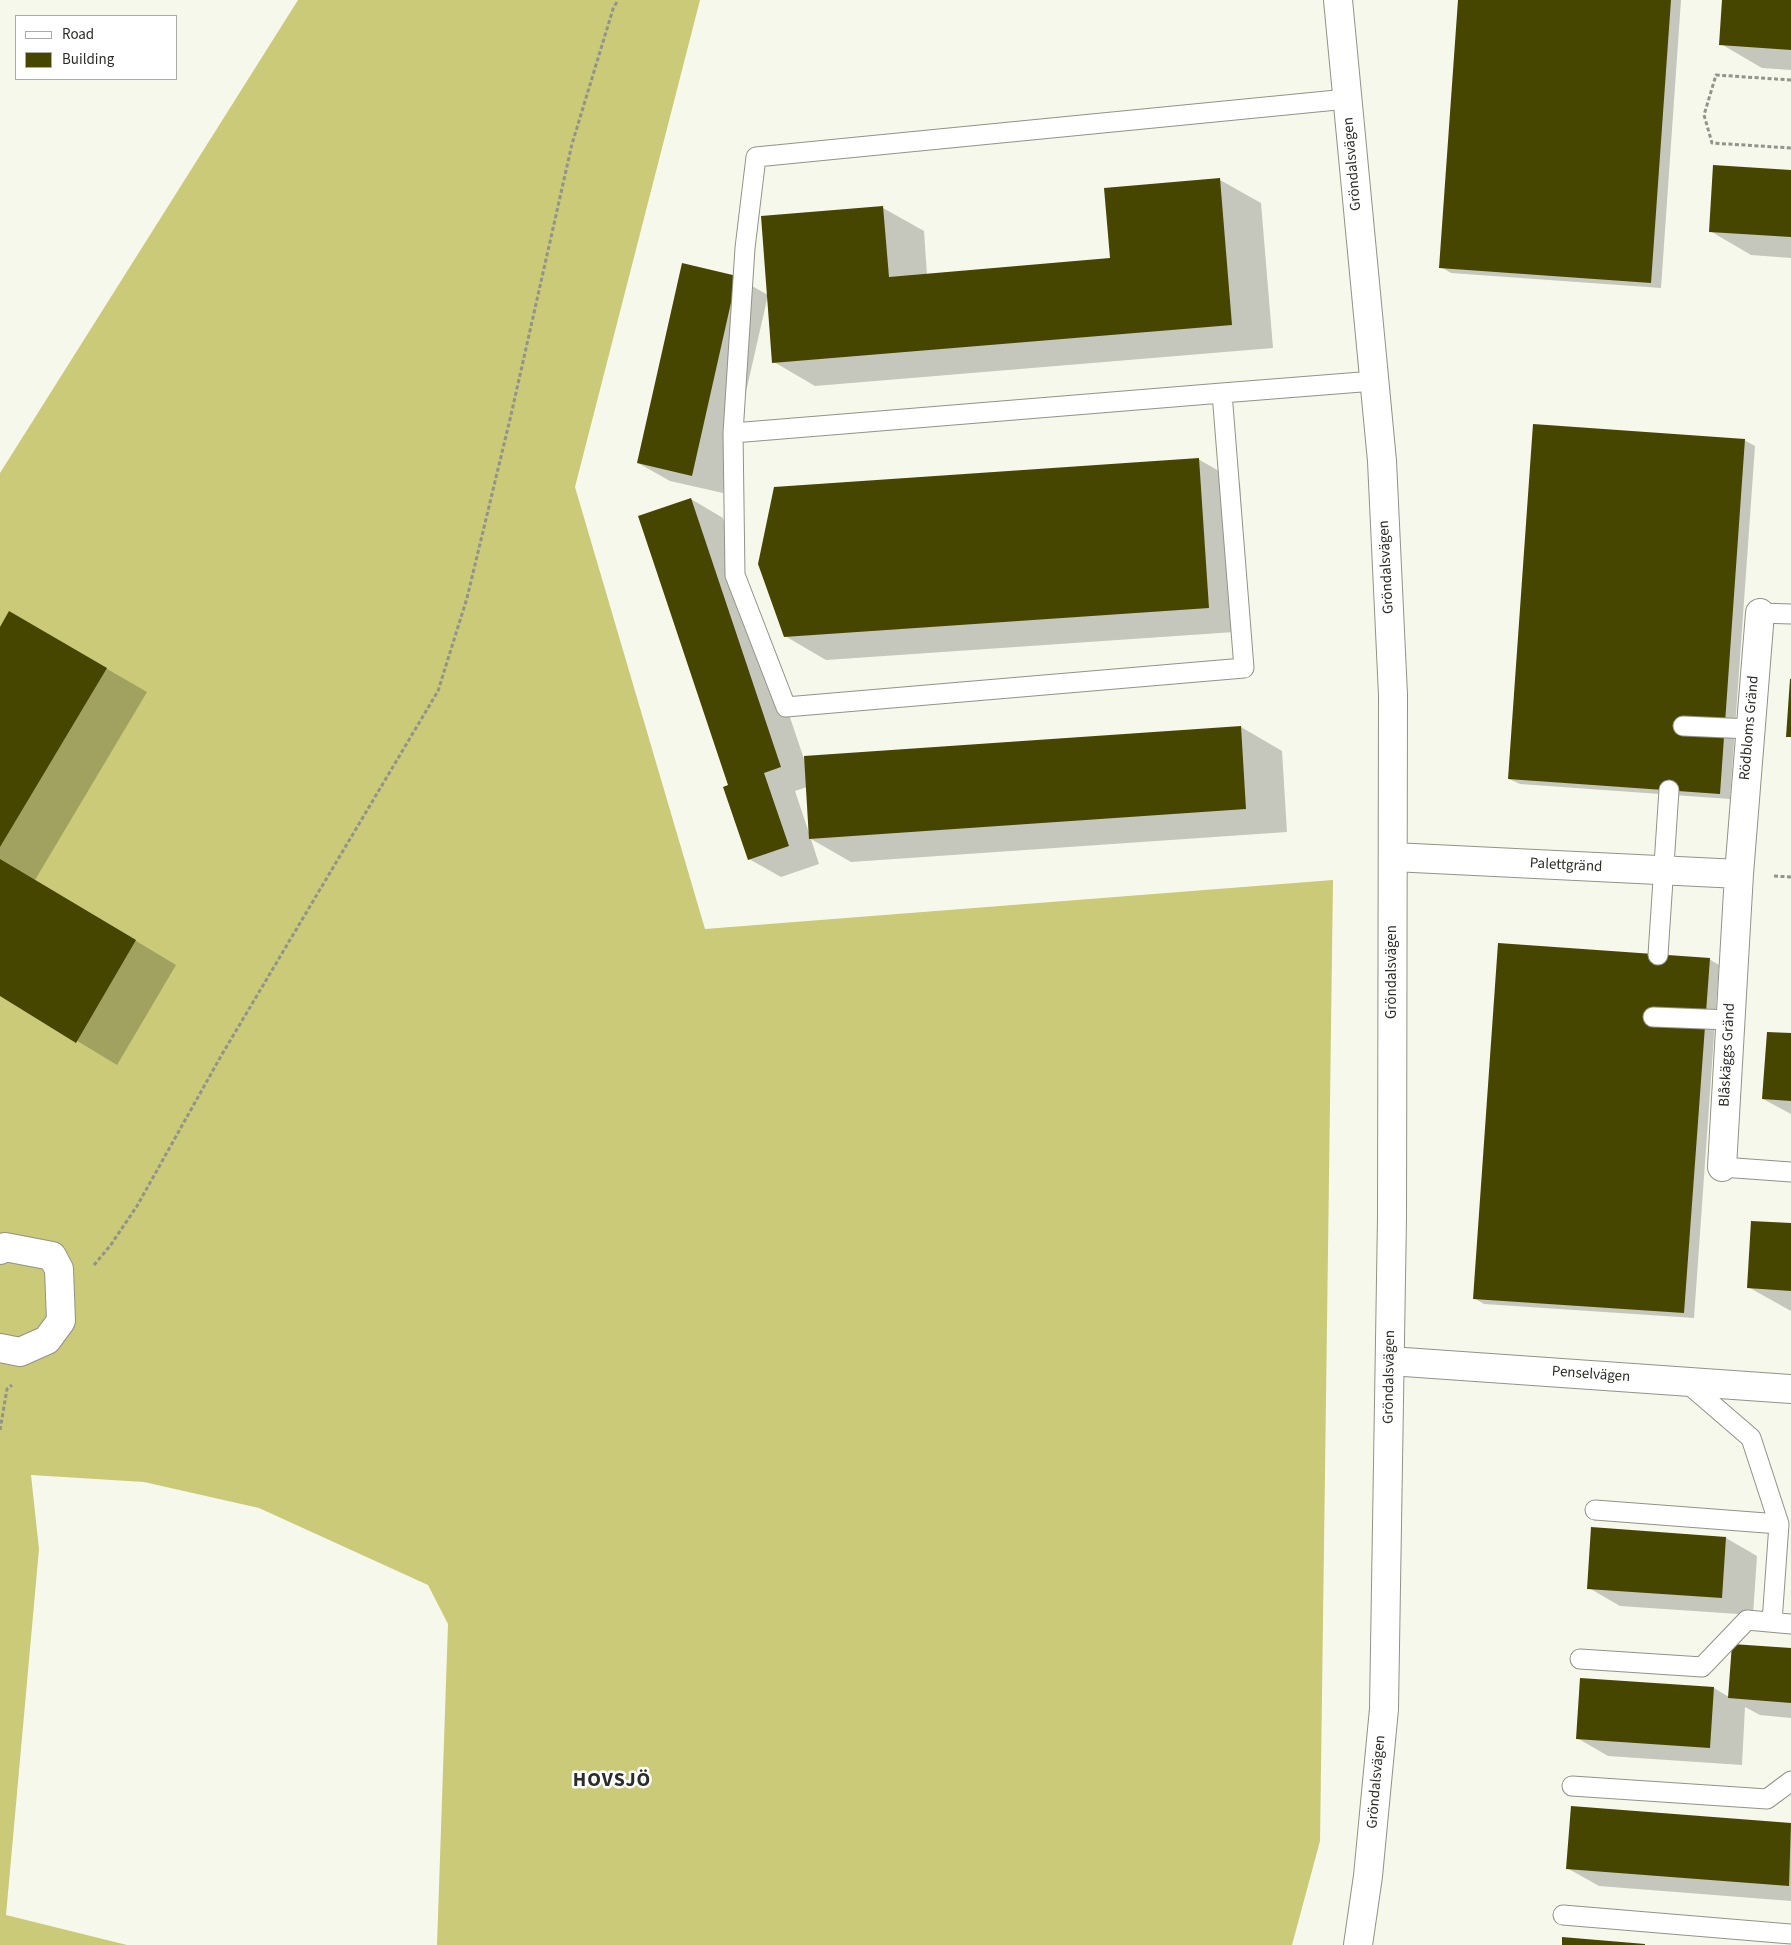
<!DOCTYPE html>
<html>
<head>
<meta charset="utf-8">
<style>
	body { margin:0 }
	#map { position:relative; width:1791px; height:1945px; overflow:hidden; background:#f7f8ec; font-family:"Source Sans 3",sans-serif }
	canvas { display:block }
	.legend { position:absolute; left:15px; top:15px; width:162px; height:65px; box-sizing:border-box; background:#fff; border:1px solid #ababa9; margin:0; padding:6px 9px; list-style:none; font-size:15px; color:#2c2c28 }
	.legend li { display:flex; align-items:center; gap:10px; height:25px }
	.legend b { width:25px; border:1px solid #ababa9 }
</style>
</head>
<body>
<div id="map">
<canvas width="1791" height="1945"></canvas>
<ul class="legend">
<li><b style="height:6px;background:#fff"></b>Road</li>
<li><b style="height:14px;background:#474600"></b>Building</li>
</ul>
</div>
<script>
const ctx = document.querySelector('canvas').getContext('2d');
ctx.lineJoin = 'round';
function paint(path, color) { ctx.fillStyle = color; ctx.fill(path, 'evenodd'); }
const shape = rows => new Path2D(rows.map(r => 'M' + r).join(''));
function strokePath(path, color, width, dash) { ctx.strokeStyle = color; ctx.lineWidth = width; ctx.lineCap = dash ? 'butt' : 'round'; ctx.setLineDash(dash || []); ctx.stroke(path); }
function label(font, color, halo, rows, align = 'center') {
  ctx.font = font + ' "Source Sans 3",sans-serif'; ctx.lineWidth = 5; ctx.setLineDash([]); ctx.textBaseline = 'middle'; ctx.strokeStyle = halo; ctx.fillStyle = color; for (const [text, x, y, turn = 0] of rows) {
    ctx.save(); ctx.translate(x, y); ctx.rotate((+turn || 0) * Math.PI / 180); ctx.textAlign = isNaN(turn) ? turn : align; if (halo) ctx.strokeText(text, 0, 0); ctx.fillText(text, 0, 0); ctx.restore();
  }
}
const forest = shape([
	[298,0,700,0,575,487,705,929,1333,880,1320,1841,1292,1945,437,1945,448,1624,428,1585,259,1508,144,1482,31,1475,39,1549,6,1915,127,1945,0,1945,0,473]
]);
const shadow = shape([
	[1459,0,1681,0,1661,288,1451,273,1441,267],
	[1723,0,1791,0,1791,70,1762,68,1721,44],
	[1791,171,1791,258,1751,255,1710,231],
	[1220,180,1261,203,1273,348,815,386,774,362,768,295,723,493,670,481,638,463,736,277,768,295,883,208,924,231,927,275,1111,260],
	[1744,440,1755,446,1730,799,1520,784,1509,779],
	[1198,459,1240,483,1249,631,826,660,785,636],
	[691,499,723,518,805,762,1241,727,1282,751,1287,832,851,862,811,839,819,864,781,877,749,859,729,786],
	[807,787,809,833,795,791],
	[10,613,147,692,35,880,176,965,117,1065,0,994,0,630],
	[1709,959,1719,965,1694,1318,1484,1304,1474,1298],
	[1791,1035,1791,1114,1763,1099],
	[1791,1225,1791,1311,1748,1287],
	[1726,1538,1757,1556,1753,1615,1620,1606,1589,1588],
	[1791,1649,1791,1718,1760,1715,1745,1707,1742,1765,1608,1756,1577,1738,1581,1679,1714,1688,1729,1697],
	[1572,1807,1791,1824,1791,1901,1599,1886,1567,1868]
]);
const building = shape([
	[1458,0,1671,0,1651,283,1439,268],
	[1722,0,1791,0,1791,50,1719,45],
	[1713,165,1791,170,1791,237,1709,232],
	[1220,178,1232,325,772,363,761,216,883,206,889,277,1110,258,1104,188],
	[682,263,737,276,692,476,637,463],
	[1533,424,1745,439,1720,794,1508,779],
	[1199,458,1209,608,784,637,758,564,774,487],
	[691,498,781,767,764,773,789,846,748,860,723,787,728,785,638,516],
	[9,611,107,668,0,847,0,627],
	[1790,679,1791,679,1791,737,1786,737],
	[1241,726,1246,809,809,839,804,756],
	[0,859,136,940,76,1043,0,996],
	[1498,943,1710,958,1684,1313,1473,1299],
	[1767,1032,1791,1033,1791,1101,1762,1099],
	[1751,1221,1791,1223,1791,1291,1747,1288],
	[1591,1527,1726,1537,1722,1598,1587,1589],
	[1732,1644,1791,1648,1791,1703,1728,1698],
	[1580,1678,1714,1687,1710,1748,1576,1739],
	[1571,1806,1791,1823,1789,1886,1566,1869],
	[1562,1937,1645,1944,1645,1945,1562,1945]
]);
const path = shape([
	[1791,80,1716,75,1704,115,1712,143,1791,148],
	[1774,876,1791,877],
	[94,1265,110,1246,137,1206,221,1056,438,691,467,598,511,415,572,144,613,9,618,0],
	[0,1430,7,1389,12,1385]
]);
const service = shape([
	[1222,393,1244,668,786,707,735,575,733,433,1222,393,1374,381],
	[733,433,745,248,756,157,1347,99],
	[1760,613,1791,614],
	[1683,726,1750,729],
	[1658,955,1669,790],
	[1653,1017,1730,1020],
	[1722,1167,1791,1172],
	[1686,1382,1751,1438,1779,1524,1772,1622],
	[1595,1510,1779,1524],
	[1580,1659,1702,1667,1747,1620,1791,1624],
	[1572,1786,1767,1799,1791,1781],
	[1563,1915,1791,1934]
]);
const minor = shape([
	[1393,857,1739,874],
	[1722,1167,1739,874,1760,613],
	[0,1250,5,1247,52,1256,59,1269,61,1321,47,1340,20,1352,0,1348],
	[1390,1361,1791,1389]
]);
const tertiary = shape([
	[1338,0,1382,461,1393,695,1392,1217,1384,1709,1368,1876,1358,1945]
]);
const streetNames = [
	["Gröndalsvägen",1353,164,-95],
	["Gröndalsvägen",1387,567,-93],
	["Rödbloms Gränd",1750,728,-85],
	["Palettgränd",1566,866,3],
	["Gröndalsvägen",1393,972,-90],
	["Blåskäggs Gränd",1728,1055,-87],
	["Penselvägen",1591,1375,4],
	["Gröndalsvägen",1390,1377,-89],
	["Gröndalsvägen",1377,1782,-85]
];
const districtNames = [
	["HOVSJÖ",612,1782]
];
paint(forest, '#caca79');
paint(shadow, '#0003');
paint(building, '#474600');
strokePath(service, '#929287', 21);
strokePath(minor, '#929287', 30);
strokePath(tertiary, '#929287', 30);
strokePath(path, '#92938a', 3, [4, 2.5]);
strokePath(service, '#fff', 19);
strokePath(minor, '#fff', 28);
strokePath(tertiary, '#fff', 28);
label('15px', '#2c2c28', '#fff', streetNames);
ctx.letterSpacing = '1px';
label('bold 20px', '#2c2c28', '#fff', districtNames);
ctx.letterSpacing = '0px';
</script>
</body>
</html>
